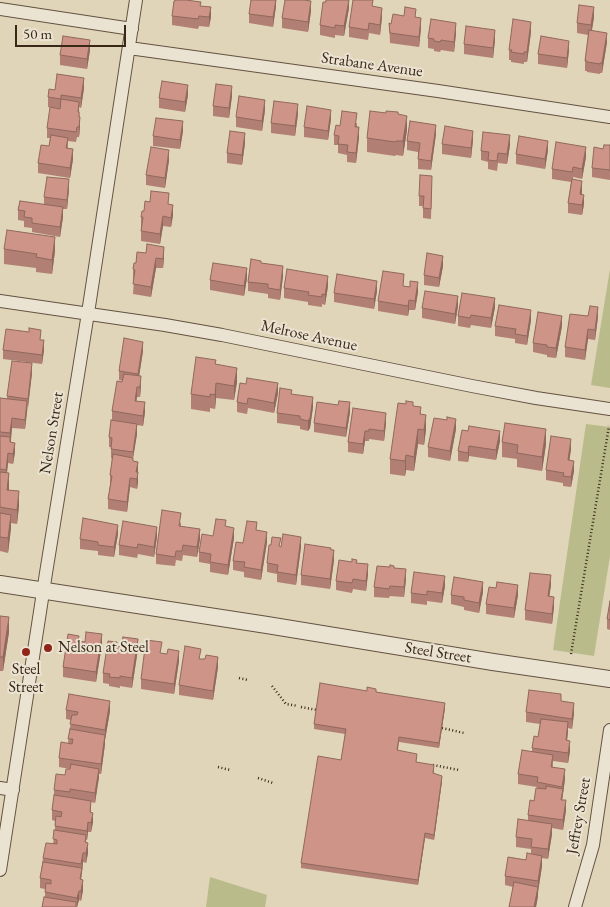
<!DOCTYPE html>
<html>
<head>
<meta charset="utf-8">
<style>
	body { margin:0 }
	#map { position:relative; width:610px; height:907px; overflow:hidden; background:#e0d4b9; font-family:"EB Garamond",serif }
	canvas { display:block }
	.scale { position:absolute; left:15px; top:25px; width:111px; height:22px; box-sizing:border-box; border:2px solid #392718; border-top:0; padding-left:6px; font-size:15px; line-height:18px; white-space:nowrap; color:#392718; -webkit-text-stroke:4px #ebe3d2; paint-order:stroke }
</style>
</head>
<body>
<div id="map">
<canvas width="610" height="907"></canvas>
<div class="scale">50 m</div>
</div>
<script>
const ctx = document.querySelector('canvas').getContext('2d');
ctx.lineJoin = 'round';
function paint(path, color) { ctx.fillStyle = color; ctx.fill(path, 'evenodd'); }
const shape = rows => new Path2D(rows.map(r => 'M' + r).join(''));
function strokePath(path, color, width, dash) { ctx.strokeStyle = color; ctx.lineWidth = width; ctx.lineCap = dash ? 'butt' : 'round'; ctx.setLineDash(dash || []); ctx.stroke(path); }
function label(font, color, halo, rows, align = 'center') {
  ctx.font = font + ' "EB Garamond",serif'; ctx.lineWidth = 4; ctx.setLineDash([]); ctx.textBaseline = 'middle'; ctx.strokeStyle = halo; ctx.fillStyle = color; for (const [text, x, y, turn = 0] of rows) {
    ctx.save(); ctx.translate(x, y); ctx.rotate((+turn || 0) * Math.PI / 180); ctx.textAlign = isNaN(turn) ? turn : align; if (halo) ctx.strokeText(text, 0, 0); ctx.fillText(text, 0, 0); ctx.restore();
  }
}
const green = shape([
	[610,269,610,388,591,385],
	[586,424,610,427,610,556,594,656,553,650],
	[210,877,267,895,265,907,206,907]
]);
const path = shape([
	[571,654,609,426],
	[239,678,248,680],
	[272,686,286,704,298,706],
	[301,707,317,710],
	[442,728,464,733],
	[433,765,459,770],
	[218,767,230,770],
	[258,778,273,783]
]);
const minor = shape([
	[0,9,132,29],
	[129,48,438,91,610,117],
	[0,301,165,325,222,335,472,386,536,398,610,409],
	[0,788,13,790],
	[0,870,46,573,88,313,136,0],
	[575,907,593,845,610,730]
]);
const tertiary = shape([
	[0,584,267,625,493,662,610,679]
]);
const wall = shape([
	[276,0,276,6,273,27,249,23,249,14],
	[201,6,211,17,209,27,199,26,198,29,172,25,172,16],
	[373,6,382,17,380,35,369,33,368,40,349,37,349,27],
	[349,8,344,36,335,35,335,38,320,35,320,25],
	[311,11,308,32,282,28,282,18],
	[416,17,421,28,419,47,390,43,389,23,391,24],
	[594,17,592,30,607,42,602,73,600,73,600,74,587,72,587,71,585,71,585,61,588,35,577,33,577,23],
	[531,32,527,62,524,62,524,64,511,62,511,60,509,60,509,50],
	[456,33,454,52,441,50,440,52,434,51,434,49,428,48,428,38],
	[495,40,493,58,464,54,464,44],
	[90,50,87,69,60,65,60,55],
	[569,50,567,68,538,64,538,54],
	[84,88,81,108,79,107,80,127,79,137,77,137,76,142,68,141,68,149,73,159,70,178,38,173,38,163,49,146,50,138,47,138,47,128,60,109,48,107,48,97,55,90],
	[188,95,185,112,159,108,159,98],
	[232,96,229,118,213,116,213,106],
	[265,110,262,131,236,127,236,117],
	[298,114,295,136,271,133,271,123],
	[398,114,407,130,403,156,396,155,395,156,367,152,367,138],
	[331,119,328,140,304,137,304,127],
	[357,123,357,127,359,137,356,163,347,162,347,155,338,153,338,145,334,145,334,135,340,126],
	[183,131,180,149,153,146,153,136],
	[436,134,431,170,418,169,418,152,407,150,407,141],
	[473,140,471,158,442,154,442,144],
	[245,143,242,165,227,163,227,153],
	[510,145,507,164,498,163,497,171,488,169,488,162,481,160,481,151],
	[610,145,610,180,592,177,592,168,603,149],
	[548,150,545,169,516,164,516,154],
	[586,157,582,179,573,177,573,180,582,191,582,194,584,204,582,215,568,213,568,203,571,182,552,179,552,169],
	[169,160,165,188,146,185,146,175],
	[432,185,431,219,423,218,423,206,419,206,419,196],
	[69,189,67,209,63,209,63,217,60,237,32,232,32,228,24,227,24,221,18,220,18,210,44,204,44,197],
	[169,205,173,215,171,227,163,226,160,244,141,241,141,217,144,211],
	[4,249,55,251,52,274,36,272,36,268,4,264],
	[137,252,164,257,163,268,156,268,151,297,133,294,134,279,133,279,133,269,136,263],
	[261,263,283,276,280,300,268,298,268,294,248,291,248,282],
	[443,266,439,287,424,285,424,275],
	[247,278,244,296,210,290,210,280],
	[328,286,325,305,322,304,322,307,308,305,308,302,284,298,284,288],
	[404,286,410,287,418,292,415,310,409,310,408,316,378,311,378,301],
	[377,291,374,309,334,302,334,293],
	[458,306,455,324,422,318,422,308],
	[495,307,491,328,471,325,470,328,458,326,458,316],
	[598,317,595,340,588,339,585,360,565,357,565,347],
	[531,320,527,345,515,343,515,339,495,336,495,326],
	[562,326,556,358,547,357,547,355,533,352,533,343],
	[41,340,44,350,42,364,3,359,3,350],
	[143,351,139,376,141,386,140,397,137,397,136,401,145,412,143,426,137,425,137,434,133,458,133,461,138,462,138,482,137,489,130,487,127,512,108,509,108,499,110,485,110,475,112,459,111,458,111,447,109,447,109,437,112,420,112,411,123,381,119,380,119,371],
	[216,364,237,382,234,400,216,398,215,409,210,408,210,412,191,409,191,394],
	[32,373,25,429,12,428,10,442,15,452,13,464,8,463,7,473,9,488,9,490,19,506,17,524,11,523,8,553,0,551,0,398,7,399,7,396],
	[240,383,278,393,274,413,248,408,247,414,237,412,237,402],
	[292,394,313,407,310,428,308,431,300,429,300,426,277,423,277,413],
	[413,406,421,414,426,429,424,445,418,444,414,471,406,470,405,476,390,474,390,459],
	[353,408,386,423,384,441,369,439,369,441,365,441,363,454,348,452,348,442],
	[350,412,346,437,314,432,314,423],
	[447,420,456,429,450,461,428,457,428,447],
	[468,431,500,441,496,460,469,456,468,462,458,461,458,451],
	[502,442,546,444,542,471,517,467,517,459,502,457],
	[571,449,569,461,574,471,571,487,563,486,563,483,546,480,546,470],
	[181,522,181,527,200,539,197,557,183,555,182,561,176,560,175,566,156,564,156,554],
	[226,527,234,538,228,575,210,572,210,564,199,562,199,552,213,536],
	[257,530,267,542,261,580,244,577,244,572,233,570,233,561,243,543],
	[118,534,114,557,98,555,98,551,80,549,80,539],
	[157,537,154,557,138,554,137,558,119,555,119,545],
	[281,547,301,547,296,585,277,582,277,574,267,572,267,563],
	[331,550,334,560,330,589,301,585,301,575],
	[357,563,368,574,366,591,353,589,352,593,336,590,336,581],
	[394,568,406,579,404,597,390,596,389,598,374,597,374,587],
	[551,585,549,596,554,607,552,624,525,620,525,610],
	[445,586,442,603,427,601,427,605,411,603,411,593],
	[483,592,479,613,464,610,464,607,451,604,451,595],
	[518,595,514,618,486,614,486,604],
	[610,601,610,630,607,629,607,619],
	[0,616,9,632,3,671,0,671],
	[79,641,102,644,96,682,63,677,63,667],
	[117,647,138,649,132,688,120,686,120,688,109,686,109,684,103,683,103,673],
	[162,654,167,654,179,661,174,694,141,689,141,679],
	[201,659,218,667,213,700,179,695,179,685],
	[376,692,445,708,439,748,399,742,398,751,417,763,434,770,434,773,442,781,434,840,425,838,418,885,301,868,301,863,341,760,345,734,314,729,314,724],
	[561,701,574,713,572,729,568,728,567,740,570,751,568,763,553,761,553,767,565,779,562,800,566,810,563,830,552,828,552,834,548,859,542,858,542,866,536,907,509,907,513,887,505,885,505,876,526,860,531,854,531,849,516,847,516,837,528,820,528,815,534,801,537,788,537,787,518,784,518,774,532,752,532,748,538,737,540,724,526,722,526,712],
	[66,710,110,711,105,740,105,744,101,774,99,774,95,803,91,802,91,812,93,822,91,832,88,832,87,840,86,840,88,853,86,863,83,862,82,873,81,879,83,890,81,901,79,900,77,907,42,907,45,897,45,889,40,888,40,878,43,858,53,844,55,830,55,821,52,820,52,810,54,798,54,790,65,775,70,769,59,767,59,758,68,743,71,720,66,719]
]);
const shadedWall = shape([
	[276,0,276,6,273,27,273,17],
	[349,0,349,8,344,36,344,26],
	[311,1,311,11,308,32,308,22],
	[211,7,211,17,209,27,209,17],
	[594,7,594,17,591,35,591,25],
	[382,8,382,17,380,35,380,25],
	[421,18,421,28,419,47,419,37],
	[531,22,531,32,527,62,527,52],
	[456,23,456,33,454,52,454,42],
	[495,30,495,40,493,58,493,48],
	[607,33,607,42,602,73,602,63],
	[90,40,90,50,87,69,87,59],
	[569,41,569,50,567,68,567,58],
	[84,78,84,88,81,108,81,98],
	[188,85,188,95,185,112,185,102],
	[232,86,232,96,229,118,229,108],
	[265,100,265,110,262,131,262,121],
	[298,104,298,114,295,136,295,126],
	[331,110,331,119,328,140,328,131],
	[407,116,407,130,403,156,403,141],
	[80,117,80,127,79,137,79,127],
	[183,121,183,131,180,149,180,140],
	[436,125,436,134,431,170,431,161],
	[359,127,359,137,356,163,356,153],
	[473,131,473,140,471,158,471,148],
	[245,133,245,143,242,165,242,155],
	[510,135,510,145,507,164,507,154],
	[548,141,548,150,545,169,545,159],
	[586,147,586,157,582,179,582,169],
	[73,149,73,159,70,178,70,168],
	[169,150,169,160,165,188,165,178],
	[69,179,69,189,67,209,67,200],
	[582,181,582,191,580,204,580,194],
	[584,195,584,204,582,215,582,205],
	[173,205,173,215,171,227,171,218],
	[63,207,63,217,60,237,60,227],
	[163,216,163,226,160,244,160,234],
	[55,237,55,251,52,274,52,260],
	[164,247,164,257,163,268,163,259],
	[443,256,443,266,439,287,439,278],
	[156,258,156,268,151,297,151,287],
	[283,266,283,276,280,300,280,290],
	[247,268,247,278,244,296,244,286],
	[328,276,328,286,325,305,325,295],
	[377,281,377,291,374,309,374,299],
	[418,282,418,292,415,310,415,301],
	[458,296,458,306,455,324,455,314],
	[495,298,495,307,491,328,491,318],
	[409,300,409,310,408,316,408,306],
	[598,307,598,317,595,340,595,330],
	[531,310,531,320,527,345,527,336],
	[562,316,562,326,556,358,556,348],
	[588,329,588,339,585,360,585,350],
	[44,340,44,350,42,364,42,355],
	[143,342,143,351,138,383,138,374],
	[32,363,32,373,28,408,28,399],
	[237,368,237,382,234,400,234,386],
	[141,376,141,386,140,397,140,387],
	[216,383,216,398,215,409,215,395],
	[278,383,278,393,274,413,274,403],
	[137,387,137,397,135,411,135,401],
	[313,397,313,407,310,428,308,431,308,421],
	[27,401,27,411,25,429,25,420],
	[145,402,145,412,143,426,143,416],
	[350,402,350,412,346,437,346,428],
	[386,413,386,423,384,441,384,431],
	[426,415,426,429,424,445,424,430],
	[12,418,12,428,10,452,10,433],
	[456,419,456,429,450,461,450,451],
	[137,424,137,434,133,458,133,471,133,452],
	[418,429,418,444,414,471,414,457],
	[546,429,546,444,542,471,542,457],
	[365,431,365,441,363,454,363,444],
	[500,431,500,441,496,460,496,450],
	[571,439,571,449,568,470,568,460],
	[15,443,15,452,13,464,13,454],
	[469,446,469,456,468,462,468,453],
	[8,453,8,463,6,480,6,470],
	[406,455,406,470,405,476,405,461],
	[574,461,574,471,571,487,571,477],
	[138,462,138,482,137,489,136,472],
	[9,473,9,488,7,504,7,490],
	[130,478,130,487,127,512,127,502],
	[19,491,19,506,17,524,17,510],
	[11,515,11,529,8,553,8,538],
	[118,525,118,534,114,557,114,547],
	[157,527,157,537,154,557,154,547],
	[234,528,234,538,228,575,228,565],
	[200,529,200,539,197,557,197,547],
	[267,532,267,542,261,580,261,570],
	[301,537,301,547,296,585,296,575],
	[334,550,334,560,330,589,330,579],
	[368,564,368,574,366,591,366,581],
	[406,569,406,579,404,597,404,587],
	[551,575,551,585,548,606,548,596],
	[445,576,445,586,442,603,442,593],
	[483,582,483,592,479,613,479,603],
	[518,585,518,595,514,618,514,608],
	[554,597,554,607,552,624,552,614],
	[9,617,9,632,3,671,3,657],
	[102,634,102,644,96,682,96,672],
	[138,639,138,649,132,688,132,678],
	[179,651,179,661,174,694,174,684],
	[218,657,218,667,213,700,213,691],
	[110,701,110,711,105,740,105,744,101,774,101,764,105,735,105,730],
	[445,703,445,708,439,748,439,743],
	[574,703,574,713,572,729,572,719],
	[568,722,568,732,566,750,566,740],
	[570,741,570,751,568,763,568,753],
	[99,769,99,778,95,803,95,793],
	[565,769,565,779,561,809,561,800],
	[442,776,442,781,434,840,434,835],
	[566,800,566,810,563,830,563,820],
	[93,813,93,822,91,832,91,823],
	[88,822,88,832,87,840,87,831],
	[552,824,552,834,548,859,548,849],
	[425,833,425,838,418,885,418,880],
	[88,843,88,853,86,863,86,853],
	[83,853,83,862,80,889,80,879],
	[542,856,542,866,538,891,538,881],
	[83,880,83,890,81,901,81,891],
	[538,887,538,897,536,907,534,907],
	[79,891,79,900,77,907,77,898]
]);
const building = shape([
	[175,0,186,0,201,2,200,6,211,7,209,17,199,16,198,19,172,16,174,1,175,1,175,0],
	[251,0,276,0,273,17,249,14,251,0],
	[285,0,304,0,311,1,308,22,282,18,285,0],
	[326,0,349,0,344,26,335,25,335,28,320,25,323,2,326,2,326,0],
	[353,0,373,0,372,6,382,8,380,25,369,23,368,30,349,27,353,0],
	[579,5,594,7,591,25,577,23,579,5],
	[405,7,416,9,415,17,421,18,419,37,390,33,389,23,391,24,393,14,404,16,405,7],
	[431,19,456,23,454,42,441,40,440,42,434,41,434,39,428,38,431,19],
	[513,19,531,22,527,52,524,52,524,54,511,52,512,50,509,50,513,19],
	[466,26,495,30,493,48,464,44,466,26],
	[589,30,607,33,602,63,600,63,600,64,587,62,587,61,585,61,589,30],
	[63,36,90,40,87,59,60,55,63,36],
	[541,36,569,41,567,58,538,54,541,36],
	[57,74,84,78,81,98,61,95,61,99,48,97,49,89,55,90,57,74],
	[162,81,188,85,185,102,159,98,162,81],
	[216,84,232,86,229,108,213,106,216,84],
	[239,96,265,100,262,121,236,117,239,96],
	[61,99,79,102,78,112,79,112,79,117,80,117,79,127,77,127,76,132,47,128,50,107,60,109,61,99],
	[274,101,298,104,295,126,271,123,274,101],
	[307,106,331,110,328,131,304,127,307,106],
	[342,111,357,113,355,127,359,127,356,153,347,152,348,145,338,144,339,136,334,135,336,125,340,126,342,111],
	[370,111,386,113,386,111,398,112,398,114,407,116,403,141,396,141,395,142,367,138,370,111],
	[156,118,183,121,180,140,153,136,156,118],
	[410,121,436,125,431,161,418,159,420,143,407,141,410,121],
	[445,126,473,131,471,148,442,144,445,126],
	[230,131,245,133,242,155,227,153,230,131],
	[483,132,510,135,507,154,498,153,497,161,488,160,489,152,481,151,483,132],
	[51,135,68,138,66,148,73,149,70,168,38,163,41,145,49,146,51,135],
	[519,136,548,141,545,159,516,154,519,136],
	[556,142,586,147,582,169,573,167,572,172,552,169,556,142],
	[604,145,610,145,610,170,592,168,594,147,603,149,604,145],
	[151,147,169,150,165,178,146,175,151,147],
	[420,175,432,176,431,209,423,208,424,196,419,196,420,175],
	[47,177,69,179,67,200,44,197,47,177],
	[572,179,582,181,580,194,584,195,582,205,568,203,572,179],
	[151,191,169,193,168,204,173,205,171,218,163,216,160,234,141,231,143,217,141,217,142,211,144,211,145,201,150,202,151,191],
	[20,201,63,207,60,227,32,223,32,218,24,217,25,211,18,210,20,201],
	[7,230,55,237,52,260,36,257,37,254,4,249,7,230],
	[147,244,164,247,163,259,156,258,151,287,133,284,135,270,133,269,134,263,136,263,137,252,146,253,147,244],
	[427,253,443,256,439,278,424,275,427,253],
	[251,259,261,261,261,263,283,266,280,290,268,288,268,284,248,282,251,259],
	[213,263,247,268,244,286,210,280,213,263],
	[287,269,328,276,325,295,322,294,322,297,308,295,309,292,284,288,287,269],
	[383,271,404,274,403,286,410,287,410,281,418,282,415,301,409,300,408,306,378,301,383,271],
	[337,274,377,281,374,299,334,293,337,274],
	[425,291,458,296,455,314,422,308,425,291],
	[462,293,495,298,491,318,471,315,470,318,458,316,462,293],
	[499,305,531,310,527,336,515,334,516,329,495,326,499,305],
	[590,306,598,307,595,330,588,329,585,350,565,347,570,314,588,316,590,306],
	[538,312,562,316,556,348,547,347,547,345,533,343,538,312],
	[29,328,41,330,40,340,44,340,42,355,3,350,6,329,29,332,29,328],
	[124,338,143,342,138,374,119,371,124,338],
	[196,357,216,360,215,364,237,368,234,386,216,383,215,395,210,394,210,397,191,394,196,357],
	[12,361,32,363,28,399,7,396,12,361],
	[124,374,141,376,140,387,137,387,135,401,145,402,143,416,112,411,117,381,122,382,124,374],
	[247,378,278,383,274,403,248,398,247,404,237,402,240,383,246,384,247,378],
	[280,388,292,390,291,394,313,397,310,418,308,421,300,419,300,416,277,413,280,388],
	[0,398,27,401,25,420,12,418,10,433,0,432,0,398],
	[339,401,350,402,346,428,314,423,317,402,338,405,339,401],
	[406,401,413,402,413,406,421,407,420,414,426,415,424,430,418,429,414,457,406,455,405,461,390,459,398,403,406,404,406,401],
	[353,408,386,413,384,431,369,429,369,431,365,431,363,444,348,442,353,408],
	[447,417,456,419,450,451,428,447,434,418,447,420,447,417],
	[111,420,137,424,133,452,111,449,112,438,109,437,111,420],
	[505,423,546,429,542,457,517,453,518,445,502,442,505,423],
	[469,426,500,431,496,450,469,446,468,453,458,451,462,430,468,431,469,426],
	[0,436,10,437,10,442,15,443,13,454,8,453,6,470,0,469,0,436],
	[551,436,571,439,568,460,574,461,571,477,563,476,564,473,546,470,551,436],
	[113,454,133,458,133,461,138,462,136,472,138,472,137,479,130,478,127,502,108,499,112,476,110,475,113,454],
	[0,472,9,473,7,490,19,491,17,510,0,507,0,472],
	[162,510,181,513,179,526,200,529,197,547,183,545,182,551,176,551,175,557,156,554,162,510],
	[0,513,11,515,8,538,0,537,0,513],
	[83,518,118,525,114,547,98,545,98,542,80,539,83,518],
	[216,519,226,520,225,526,234,528,228,565,210,562,211,554,199,552,202,534,213,536,216,519],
	[123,521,157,527,154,547,138,544,137,548,119,545,123,521],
	[247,521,257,522,256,530,267,532,261,570,244,567,245,562,233,561,236,542,243,543,247,521],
	[283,534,301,537,296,575,277,572,278,565,267,563,269,545,271,545,272,537,281,538,279,546,281,547,283,534],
	[305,544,331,548,331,550,334,550,330,579,301,575,305,544],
	[352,559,357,560,356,563,368,564,366,581,353,579,352,583,336,581,339,560,352,562,352,559],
	[390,565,394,566,394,568,406,569,404,587,390,586,389,589,374,587,377,566,390,567,390,565],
	[414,572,445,576,442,593,427,591,427,595,411,593,414,572],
	[530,573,551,575,548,596,554,597,552,614,525,610,530,573],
	[454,577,483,582,479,603,464,600,464,597,451,595,454,577],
	[497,582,518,585,514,608,486,604,489,587,496,588,497,582],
	[610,601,610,620,607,619,610,601],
	[0,616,9,617,3,657,0,657,0,616],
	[86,632,102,634,96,672,63,667,68,634,79,636,78,641,85,642,86,632],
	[123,637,138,639,132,678,120,676,120,678,109,677,110,674,103,673,108,641,117,642,117,646,121,647,123,637],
	[146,640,162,642,160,653,167,654,168,649,179,651,174,684,141,679,146,640],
	[185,646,201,649,199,659,205,659,206,655,218,657,213,691,179,685,185,646],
	[320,683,367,691,367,687,376,689,376,692,445,703,439,743,399,737,397,750,417,754,416,762,434,765,433,773,442,776,434,835,425,833,418,880,301,863,318,756,341,760,346,729,314,724,320,683],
	[529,690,561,694,561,701,574,703,572,719,526,712,529,690],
	[69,694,110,701,105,730,70,724,72,715,77,715,78,712,66,710,69,694],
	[541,719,568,722,566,740,570,741,568,753,532,748,534,736,538,737,541,719],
	[70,729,105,735,101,764,59,758,61,742,72,744,73,739,68,739,70,729],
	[522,750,553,755,551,767,565,769,562,787,537,782,538,777,518,774,522,750],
	[71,764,99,769,95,793,70,789,70,792,54,790,56,774,65,775,66,769,70,769,71,764],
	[546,786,563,789,561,800,566,800,563,820,528,815,530,800,534,801,536,788,546,789,546,786],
	[54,795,91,801,90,812,93,813,91,823,88,822,87,831,55,826,56,816,61,817,62,812,52,810,54,795],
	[518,819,552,824,548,849,531,847,532,839,516,837,518,819],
	[54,830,86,835,85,842,88,843,86,853,83,853,81,864,43,858,46,843,57,844,57,840,53,839,54,830],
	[527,853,542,856,538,881,505,876,508,857,526,860,527,853],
	[43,862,82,868,80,879,83,880,81,891,79,891,77,898,45,892,46,883,51,884,51,880,40,878,43,862],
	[514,882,538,887,534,907,509,907,514,882],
	[44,897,76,902,76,907,42,907,44,897]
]);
const markers = [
	[48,648,5,"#8f2418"],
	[26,652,5,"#8f2418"]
];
const streetNames = [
	["Strabane Avenue",372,65,8],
	["Melrose Avenue",309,336,12],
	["Nelson Street",52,433,-81],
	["Steel Street",438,653,9],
	["Jeffrey Street",579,816,-80]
];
const poiNames = [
	["Nelson at Steel",58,648],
	["Steel",26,670,"center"],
	["Street",26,688,"center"]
];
paint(green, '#babb8a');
strokePath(minor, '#635240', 14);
strokePath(tertiary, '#635240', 18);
strokePath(path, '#392718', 2.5, [1, 2.5]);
strokePath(minor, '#ebe3d2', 12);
strokePath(tertiary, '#ebe3d2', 16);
paint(wall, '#b17f74');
paint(shadedWall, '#90685e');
paint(building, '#ce9487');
strokePath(building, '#90685e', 1);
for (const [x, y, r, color] of markers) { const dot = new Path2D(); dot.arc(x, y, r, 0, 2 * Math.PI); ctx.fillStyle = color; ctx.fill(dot); strokePath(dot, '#ebe3d2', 2); }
label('16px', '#392718', '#ebe3d2', streetNames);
label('16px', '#392718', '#ebe3d2', poiNames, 'left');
</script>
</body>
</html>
